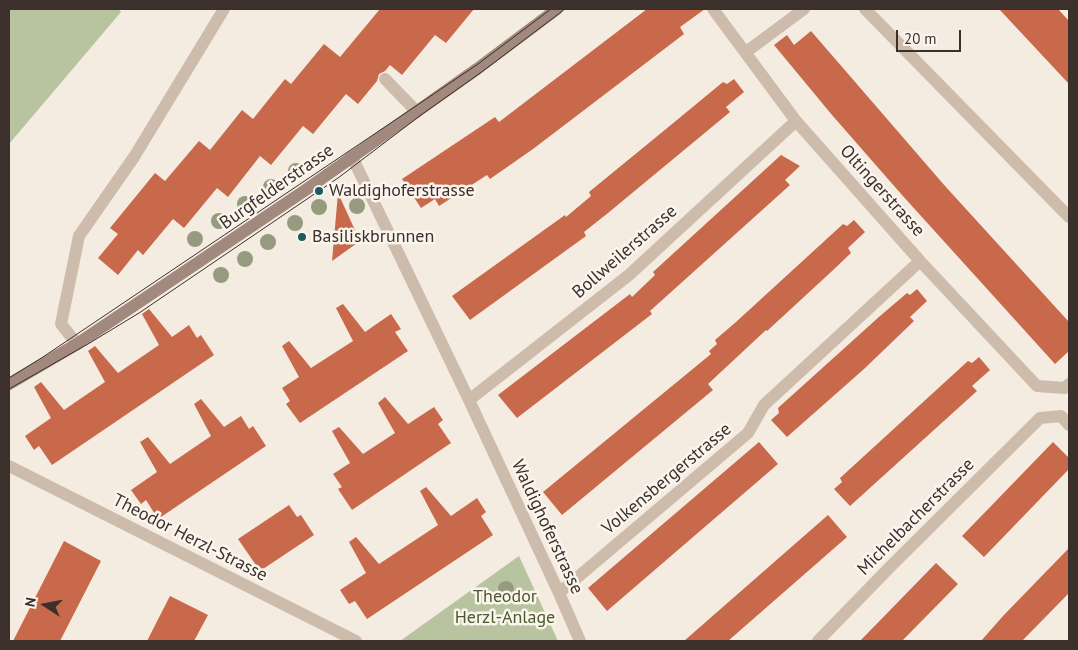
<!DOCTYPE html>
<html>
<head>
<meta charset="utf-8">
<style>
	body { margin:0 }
	#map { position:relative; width:1078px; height:650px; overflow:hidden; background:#f4ebe1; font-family:"PT Sans",sans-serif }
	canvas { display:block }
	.frame { position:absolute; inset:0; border:10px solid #3b302b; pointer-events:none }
	.north { position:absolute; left:20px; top:580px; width:50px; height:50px; -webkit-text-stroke:4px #fbf5ee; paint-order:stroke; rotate:281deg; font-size:14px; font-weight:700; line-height:20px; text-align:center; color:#3b302b }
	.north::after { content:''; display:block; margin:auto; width:18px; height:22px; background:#3b302b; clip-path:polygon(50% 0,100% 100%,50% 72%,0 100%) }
	.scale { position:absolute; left:896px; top:30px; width:65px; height:22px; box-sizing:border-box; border:2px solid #3b302b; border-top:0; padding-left:6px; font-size:15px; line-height:18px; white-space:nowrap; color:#3b302b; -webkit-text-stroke:4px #fbf5ee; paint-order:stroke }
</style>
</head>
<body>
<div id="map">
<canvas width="1078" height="650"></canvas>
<div class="frame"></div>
<div class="north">N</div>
<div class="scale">20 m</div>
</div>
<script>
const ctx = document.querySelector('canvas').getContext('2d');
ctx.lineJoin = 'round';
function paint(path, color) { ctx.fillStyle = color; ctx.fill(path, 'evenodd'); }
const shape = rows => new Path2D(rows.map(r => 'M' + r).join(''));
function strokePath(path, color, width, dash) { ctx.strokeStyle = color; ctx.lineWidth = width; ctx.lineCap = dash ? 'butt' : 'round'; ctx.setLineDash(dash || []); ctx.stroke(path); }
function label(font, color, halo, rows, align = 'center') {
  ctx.font = font + ' "PT Sans",sans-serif'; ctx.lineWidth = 5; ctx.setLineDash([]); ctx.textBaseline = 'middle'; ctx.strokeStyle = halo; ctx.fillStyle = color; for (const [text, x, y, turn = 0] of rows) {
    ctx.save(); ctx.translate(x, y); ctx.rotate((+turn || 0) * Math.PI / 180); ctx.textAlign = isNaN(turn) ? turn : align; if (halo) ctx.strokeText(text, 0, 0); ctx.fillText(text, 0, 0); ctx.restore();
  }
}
const green = shape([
	[9,9,119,9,121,12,9,144],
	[519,556,558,641,400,641]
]);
const building = shape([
	[380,9,474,9,446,43,435,35,402,75,390,65,385,71,379,74,377,81,358,104,346,94,313,134,303,126,271,165,260,156,228,197,217,188,184,228,173,219,143,255,138,250,118,275,98,258,118,234,110,228,155,173,165,181,199,141,210,150,242,110,253,119,285,79,291,84,324,44,340,57],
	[647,9,705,9,680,27,684,34,533,149,490,179,487,175,439,206,435,199,421,208,402,179,495,117,499,122],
	[999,9,1058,9,1069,21,1069,84],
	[811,31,945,186,1069,322,1069,351,1055,364,902,195,832,115,774,45,787,35,794,45],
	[734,79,744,92,726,107,730,112,666,165,608,213,584,232,586,236,470,320,452,296,565,215,566,217,591,196,589,192,666,129,723,82,727,84],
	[781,155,800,166,785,180,790,185,650,311,652,314,517,418,498,395,630,294,632,297,655,275,653,272],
	[338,193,360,241,332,261],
	[854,220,865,232,848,248,851,253,831,272,767,331,766,330,708,384,713,390,562,515,543,492,711,354,709,351,717,344,715,340,736,322,843,224,847,226],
	[917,289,927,301,910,317,914,321,864,369,787,437,771,420,779,413,778,408,880,316,907,293,910,295],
	[343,304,365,332,391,314,401,329,395,332,408,351,300,423,286,404,290,401,282,388,299,377,282,346,289,341,311,368,353,341,336,308],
	[149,309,172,337,189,325,197,338,201,335,214,355,52,465,39,446,34,450,25,436,51,418,34,387,41,382,64,410,80,399,105,382,88,351,95,346,118,373,159,345,142,314],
	[979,357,990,370,972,386,977,391,850,506,834,489,842,482,840,478,968,361,972,363],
	[385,397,408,424,434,407,443,420,438,424,451,443,352,510,338,489,342,487,333,474,350,463,332,431,339,427,363,454,395,433,378,403],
	[201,399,224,427,241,416,249,429,253,426,266,446,158,519,146,500,141,504,131,490,157,472,140,442,148,437,170,464,211,436,194,404],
	[759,442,778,464,607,611,588,588],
	[1053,442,1069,458,1069,469,984,557,962,536],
	[426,487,451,516,477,498,486,512,481,516,493,535,367,619,355,601,349,604,340,590,366,573,349,542,356,537,379,564,438,525,420,491],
	[289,505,297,517,301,515,314,535,260,571,238,539],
	[828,515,847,537,728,641,684,641],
	[64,541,101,561,60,641,13,641],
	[1069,548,1069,593,1022,641,981,641,1003,616],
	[936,563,958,584,902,641,860,641],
	[170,596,208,615,194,641,147,641]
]);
const lane = shape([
	[385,79,417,112],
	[77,344,61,324,79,236,134,157,224,9]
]);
const street = shape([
	[713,9,796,121,920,261,1037,386,1065,388,1069,384],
	[865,9,1069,217],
	[746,52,804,9],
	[351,157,356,165,469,400,559,593,580,641],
	[469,400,629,275,796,121],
	[9,466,356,641],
	[559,593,748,433,764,405,920,261],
	[818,641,890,567,1040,418,1061,416,1069,425]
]);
const secondary = shape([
	[9,384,77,344,307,189,477,69,557,9]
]);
const tram = shape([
	[9,378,43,357,413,108,478,64,551,9],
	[9,389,88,344,139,313,338,178,421,115,483,71,565,9]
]);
const trees = [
	[296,171],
	[271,187],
	[245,204],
	[357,206],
	[319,207],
	[219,221],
	[295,223],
	[195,239],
	[268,242],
	[245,259],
	[221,275],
	[506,589]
];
const markers = [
	[319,191,5,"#1f5a5e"],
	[302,237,5,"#1f5a5e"]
];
const streetNames = [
	["Burgfelderstrasse",277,187,-35],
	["Oltingerstrasse",882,191,48],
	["Bollweilerstrasse",625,252,-41],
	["Volkensbergerstrasse",667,479,-40],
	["Michelbacherstrasse",916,517,-45],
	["Waldighoferstrasse",547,527,65],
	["Theodor Herzl-Strasse",190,538,27]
];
const poiNames = [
	["Waldighoferstrasse",329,191],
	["Basiliskbrunnen",312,237]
];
const parkNames = [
	["Theodor",505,597],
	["Herzl-Anlage",505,618]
];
paint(green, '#b8c4a0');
paint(building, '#c8694b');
strokePath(lane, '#cdbbac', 12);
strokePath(street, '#cdbbac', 12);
strokePath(secondary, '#a18a7d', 12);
strokePath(tram, '#3b302b', 1);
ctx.fillStyle = '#969b7f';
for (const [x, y] of trees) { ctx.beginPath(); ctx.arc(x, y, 8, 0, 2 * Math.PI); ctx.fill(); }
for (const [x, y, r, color] of markers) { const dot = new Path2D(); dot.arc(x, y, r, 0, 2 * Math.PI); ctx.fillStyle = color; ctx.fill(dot); strokePath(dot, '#fbf5ee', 2); }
label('18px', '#3b302b', '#fbf5ee', streetNames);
label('18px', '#3b302b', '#fbf5ee', poiNames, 'left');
label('18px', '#4a5a2e', '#fbf5ee', parkNames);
</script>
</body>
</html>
